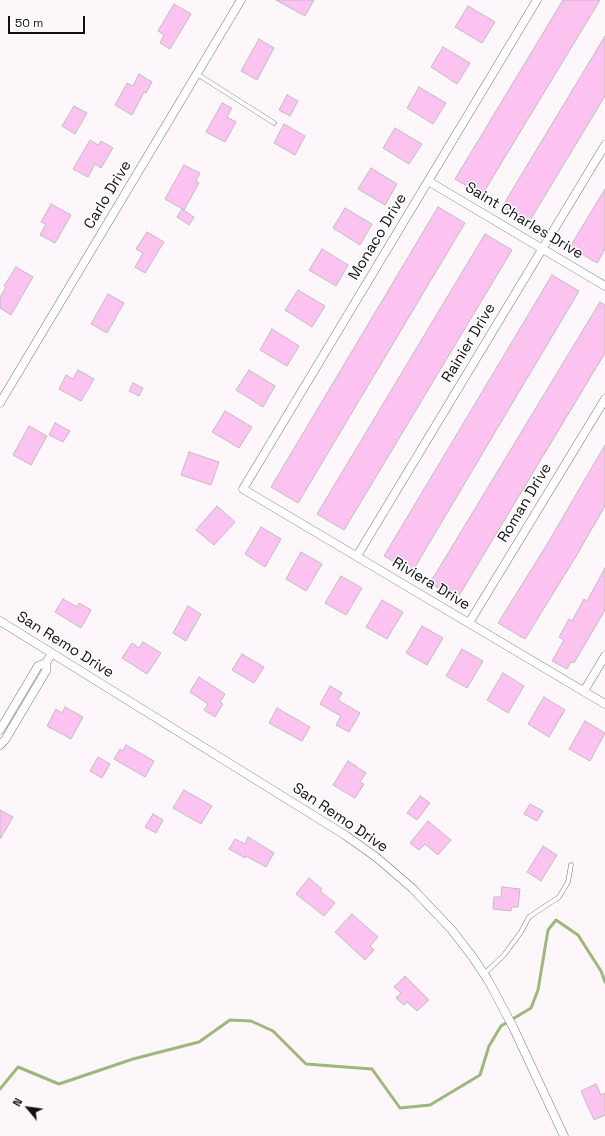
<!DOCTYPE html>
<html>
<head>
<meta charset="utf-8">
<style>
	body { margin:0 }
	#map { position:relative; width:605px; height:1136px; overflow:hidden; background:#fdf7fb; font-family:"Space Grotesk",sans-serif }
	canvas { display:block }
	.north { position:absolute; left:8px; top:1088px; width:40px; height:40px; -webkit-text-stroke:3px #fff; paint-order:stroke; rotate:299deg; font-size:11px; font-weight:700; line-height:16px; text-align:center; color:#121011 }
	.north::after { content:''; display:block; margin:auto; width:14px; height:18px; background:#121011; clip-path:polygon(50% 0,100% 100%,50% 72%,0 100%) }
	.scale { position:absolute; left:8px; top:16px; width:77px; height:18px; box-sizing:border-box; border:2px solid #121011; border-top:0; padding-left:5px; font-size:12px; line-height:14px; white-space:nowrap; color:#121011; -webkit-text-stroke:3px #fff; paint-order:stroke }
</style>
</head>
<body>
<div id="map">
<canvas width="605" height="1136"></canvas>
<div class="north">N</div>
<div class="scale">50 m</div>
</div>
<script>
const ctx = document.querySelector('canvas').getContext('2d');
ctx.lineJoin = 'round';
const shape = rows => new Path2D(rows.map(r => 'M' + r).join(''));
function strokePath(path, color, width, dash) { ctx.strokeStyle = color; ctx.lineWidth = width; ctx.lineCap = dash ? 'butt' : 'round'; ctx.setLineDash(dash || []); ctx.stroke(path); }
function paint(path, color) { ctx.fillStyle = color; ctx.fill(path, 'evenodd'); }
function label(font, color, halo, rows, align = 'center') {
  ctx.font = font + ' "Space Grotesk",sans-serif'; ctx.lineWidth = 3; ctx.setLineDash([]); ctx.textBaseline = 'middle'; ctx.strokeStyle = halo; ctx.fillStyle = color; for (const [text, x, y, turn = 0] of rows) {
    ctx.save(); ctx.translate(x, y); ctx.rotate((+turn || 0) * Math.PI / 180); ctx.textAlign = isNaN(turn) ? turn : align; if (halo) ctx.strokeText(text, 0, 0); ctx.fillText(text, 0, 0); ctx.restore();
  }
}
const stream = shape([
	[0,1089,18,1067,59,1084,133,1059,199,1042,230,1020,251,1021,273,1031,306,1064,372,1069,400,1108,430,1105,480,1075,489,1046,501,1026,531,1008,538,990,548,930,556,920,578,935,601,971,605,982]
]);
const building = shape([
	[276,0,314,0,305,16,276,0],
	[563,0,600,0,482,195,455,179,563,0],
	[174,4,191,14,170,49,160,43,164,35,158,31,174,4],
	[468,6,495,22,482,43,455,27,468,6],
	[605,36,605,96,529,222,502,207,605,36],
	[259,39,274,48,257,80,241,71,259,39],
	[443,47,470,63,457,84,431,67,443,47],
	[139,74,152,82,146,93,144,92,132,115,115,105,127,83,133,86,139,74],
	[419,87,446,103,433,124,407,108,419,87],
	[287,95,298,101,290,116,279,110,287,95],
	[222,103,232,108,227,117,236,122,225,142,206,132,222,103],
	[74,106,87,113,75,134,62,126,74,106],
	[284,124,305,136,295,155,274,143,284,124],
	[395,128,422,144,409,164,383,148,395,128],
	[90,140,98,145,101,141,113,148,101,168,95,164,88,177,73,169,90,140],
	[184,165,200,173,196,181,199,183,184,210,165,199,184,165],
	[371,168,397,184,385,205,358,189,371,168],
	[605,189,605,249,597,263,570,247,605,189],
	[51,204,71,215,55,243,40,235,46,224,41,222,51,204],
	[438,207,465,223,298,503,271,487,438,207],
	[345,208,372,224,360,245,333,228,345,208],
	[182,209,194,217,189,225,177,217,182,209],
	[147,232,164,242,145,273,135,267,143,253,136,249,147,232],
	[485,234,512,250,344,530,317,514,485,234],
	[322,249,348,265,336,286,309,270,322,249],
	[16,267,33,277,11,315,0,308,0,297,6,287,4,286,16,267],
	[552,275,579,291,412,572,384,556,552,275],
	[298,290,325,306,312,327,285,310,298,290],
	[108,294,124,303,107,333,91,324,108,294],
	[600,302,605,305,605,353,457,599,430,583,600,302],
	[272,329,299,346,287,366,260,350,272,329],
	[78,370,94,379,81,401,59,389,66,375,73,379,78,370],
	[249,370,275,386,263,407,236,390,249,370],
	[133,383,143,388,139,396,129,391,133,383],
	[225,411,252,427,239,448,212,432,225,411],
	[55,423,70,431,63,442,49,435,55,423],
	[29,426,47,436,31,465,13,455,29,426],
	[605,445,605,506,575,558,525,639,498,623,546,546,605,445],
	[189,452,219,462,211,485,181,475,189,452],
	[217,506,235,522,214,545,196,530,217,506],
	[261,527,281,539,265,567,245,554,261,527],
	[301,552,322,564,306,591,286,579,301,552],
	[605,568,605,610,574,663,571,662,567,669,552,661,564,640,559,637,569,619,572,621,584,599,587,601,605,568],
	[341,576,362,588,346,615,325,603,341,576],
	[63,599,77,607,79,603,91,610,81,628,55,612,63,599],
	[382,600,403,612,387,639,366,627,382,600],
	[188,606,201,614,186,641,173,633,188,606],
	[422,626,443,638,427,665,406,653,422,626],
	[143,642,161,653,147,674,122,658,132,643,139,648,143,642],
	[462,649,483,661,467,688,446,676,462,649],
	[242,654,264,667,254,683,232,670,242,654],
	[503,673,524,686,508,713,487,700,503,673],
	[199,677,225,694,220,702,223,704,215,717,204,710,208,704,190,692,199,677],
	[330,686,342,693,338,700,360,713,349,732,336,725,341,716,320,704,330,686],
	[544,697,565,710,549,737,528,724,544,697],
	[65,707,83,717,71,739,47,726,56,709,62,713,65,707],
	[277,708,310,727,302,741,269,723,277,708],
	[585,721,605,733,590,761,569,749,585,721],
	[126,745,154,761,145,777,114,759,120,749,123,751,126,745],
	[98,757,110,764,102,778,90,771,98,757],
	[348,761,366,773,360,782,364,784,355,798,333,785,348,761],
	[184,790,212,806,201,824,173,808,184,790],
	[420,796,430,803,417,820,407,813,420,796],
	[530,804,543,811,537,821,524,814,530,804],
	[0,810,13,817,0,839,0,810],
	[153,814,163,820,156,833,145,827,153,814],
	[428,821,451,840,438,855,425,844,419,850,410,843,428,821],
	[248,837,274,853,266,867,246,856,245,858,229,849,235,839,245,844,248,837],
	[543,846,557,855,541,881,527,872,543,846],
	[309,878,322,889,320,891,335,903,324,916,296,894,309,878],
	[502,887,520,889,518,907,512,907,511,911,493,909,494,897,501,897,502,887],
	[352,914,378,937,370,946,374,950,365,960,335,932,352,914],
	[405,976,429,1000,417,1011,407,1002,404,1005,396,998,401,993,394,987,405,976],
	[596,1084,601,1095,605,1093,605,1115,594,1120,581,1091,596,1084]
]);
const service = shape([
	[197,74,274,123],
	[484,974,504,955,521,932,529,917,559,897,568,882,571,865]
]);
const minor = shape([
	[537,0,243,489,605,704],
	[428,181,605,286],
	[0,403,241,0],
	[357,556,605,145],
	[0,621,345,835,376,857,412,888,451,929,472,956,488,980,513,1027,564,1136],
	[469,623,605,399],
	[584,691,605,656],
	[0,730,38,666,46,663],
	[0,745,5,740,46,671,46,663,52,653]
]);
const streetNames = [
	["Carlo Drive",108,195,-59],
	["Saint Charles Drive",524,221,31],
	["Monaco Drive",378,237,-59],
	["Rainier Drive",469,343,-59],
	["Roman Drive",525,503,-59],
	["Riviera Drive",431,584,31],
	["San Remo Drive",65,645,32],
	["San Remo Drive",340,818,34]
];
strokePath(stream, '#9eb77b', 3);
paint(building, '#fcc3f0');
strokePath(building, '#c2bcc1', 1);
strokePath(service, '#787377', 5);
strokePath(minor, '#787377', 9);
strokePath(service, '#fff', 4);
strokePath(minor, '#fff', 8);
label('15px', '#121011', '#fff', streetNames);
</script>
</body>
</html>
